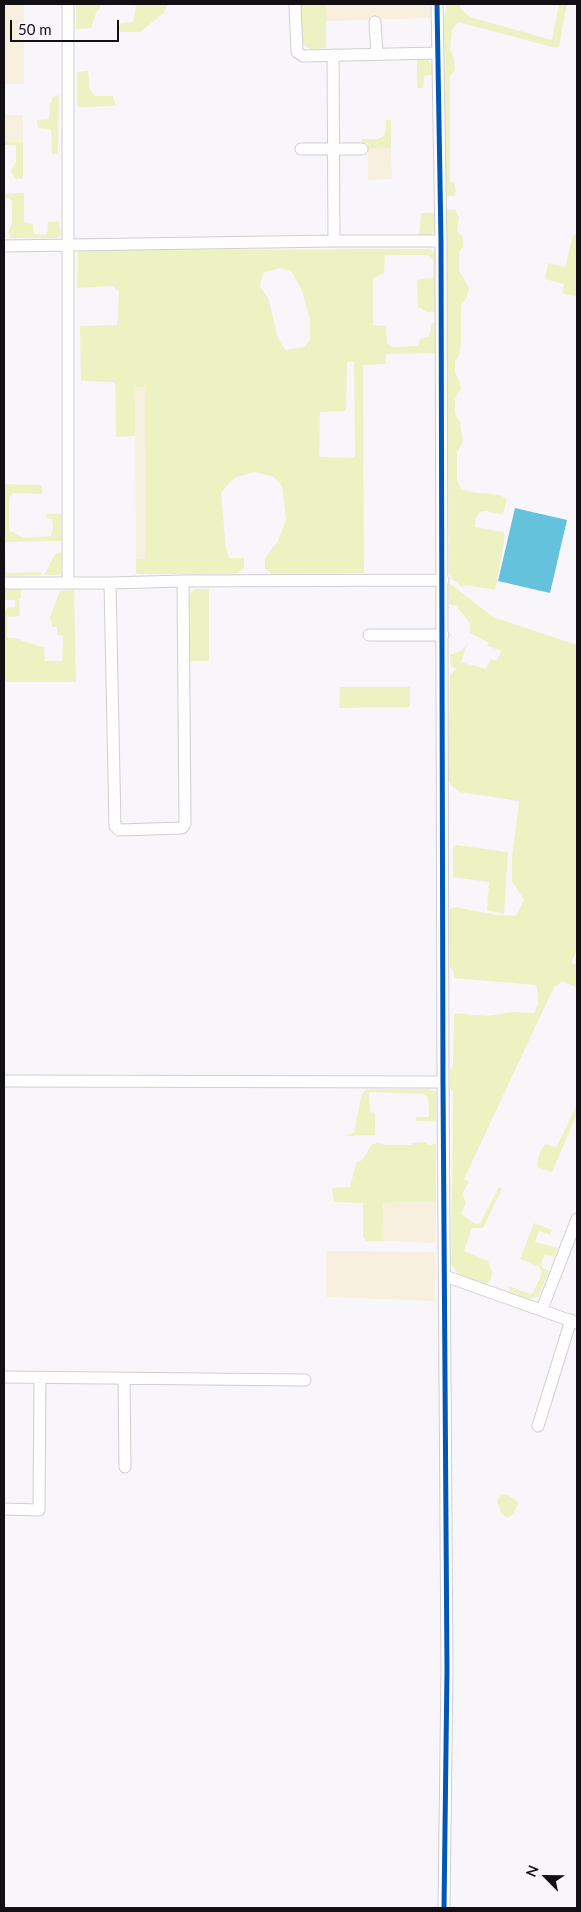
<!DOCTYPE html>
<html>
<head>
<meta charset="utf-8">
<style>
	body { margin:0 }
	#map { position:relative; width:581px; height:1912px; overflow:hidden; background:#f9f6fb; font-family:Lato,sans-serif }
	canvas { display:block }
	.frame { position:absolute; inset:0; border:5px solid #131015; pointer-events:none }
	.north { position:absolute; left:521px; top:1852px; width:50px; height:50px; -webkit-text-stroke:4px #faf3fe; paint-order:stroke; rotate:293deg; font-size:14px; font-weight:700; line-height:20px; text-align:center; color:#131015 }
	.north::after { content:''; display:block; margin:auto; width:18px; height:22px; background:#131015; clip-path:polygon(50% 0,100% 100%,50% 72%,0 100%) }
	.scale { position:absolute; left:10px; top:20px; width:109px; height:22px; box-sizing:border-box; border:2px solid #131015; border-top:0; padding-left:6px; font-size:15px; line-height:18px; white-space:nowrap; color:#131015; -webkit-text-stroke:4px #faf3fe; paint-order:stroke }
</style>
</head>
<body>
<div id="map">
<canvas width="581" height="1912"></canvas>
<div class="frame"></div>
<div class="north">N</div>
<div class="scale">50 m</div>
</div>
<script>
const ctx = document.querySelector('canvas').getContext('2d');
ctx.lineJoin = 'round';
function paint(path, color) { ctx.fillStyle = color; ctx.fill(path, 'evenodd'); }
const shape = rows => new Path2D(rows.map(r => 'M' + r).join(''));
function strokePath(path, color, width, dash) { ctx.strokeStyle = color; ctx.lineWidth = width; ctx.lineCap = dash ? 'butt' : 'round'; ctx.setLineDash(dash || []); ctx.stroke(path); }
const green = shape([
	[76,4,100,4,100,8,96,13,91,28,76,29],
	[136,4,167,4,164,13,140,32,120,32,118,27,121,23,133,22],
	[300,4,326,4,326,48,310,49,302,43],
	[446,4,459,4,461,9,470,17,552,40,559,4,567,4,559,46,556,48,458,22,452,30,450,50,453,55,455,70,450,77,450,181,454,183,456,190,455,196,445,196,444,15,446,10],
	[417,60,428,60,432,65,433,75,424,76,423,88,417,88],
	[88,71,90,90,95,96,113,96,116,106,79,107,77,106,77,72],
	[59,95,58,154,52,154,51,131,50,129,38,128,37,120,49,119,50,104,53,97],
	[386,120,391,120,391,148,368,148,368,143,362,143,362,139,378,139,385,135],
	[4,142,23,142,23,178,16,179,12,174,11,170,16,162,16,145,4,145],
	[24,193,24,222,33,224,34,234,47,235,48,222,59,221,61,234,57,238,11,238,8,232,12,223,12,202,10,198,4,198,4,194],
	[455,209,459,217,457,231,463,237,463,247,459,253,459,270,469,288,467,297,461,306,461,345,459,355,455,361,455,373,459,380,461,389,455,399,455,414,460,422,463,442,457,452,457,480,461,488,471,492,500,495,507,499,503,515,486,511,480,512,476,518,475,527,503,532,505,537,495,590,466,585,462,587,452,579,449,573,446,210],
	[421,213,436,213,436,230,431,235,419,235],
	[577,233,577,297,562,293,564,284,545,279,548,263,565,267,573,236],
	[430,249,436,254,437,312,427,312,418,307,417,281,421,279,433,278,433,260,428,255,385,255,384,273,373,278,373,325,386,326,387,344,392,347,418,346,420,339,429,336,432,323,437,323,437,353,386,354,386,364,363,365,364,573,272,574,265,569,265,558,278,541,286,520,282,486,274,477,254,472,234,478,221,493,226,547,229,558,244,558,244,568,236,574,136,574,136,559,146,559,145,388,135,388,135,436,116,437,115,382,81,381,80,326,117,325,119,292,113,286,77,288,78,250],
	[281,268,292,272,302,291,310,319,310,340,304,347,286,350,278,339,269,300,260,286,263,273],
	[354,361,355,458,319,457,320,412,346,411,347,362],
	[4,484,42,485,42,494,13,493,9,498,9,530,16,534,24,538,51,536,53,529,52,519,46,518,46,514,61,514,61,541,5,542,6,572,8,573,41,572,41,575,4,576],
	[61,552,61,572,59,575,44,575,55,554],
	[448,582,493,617,577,645,577,950,571,963,577,965,577,988,563,981,554,987,464,1179,469,1182,462,1194,466,1203,461,1214,476,1224,480,1223,499,1187,502,1189,483,1228,472,1228,464,1251,488,1261,492,1272,491,1280,486,1284,458,1274,451,1264,453,1092,450,1088,450,1070,453,1066,454,1013,487,1016,512,1012,534,1013,538,1004,538,996,536,985,454,978,453,970,450,967,449,910,454,907,497,915,516,916,524,900,512,881,512,856,519,801,459,792,452,786,448,779,450,675,456,668,451,667,450,655,462,650,468,643,461,662,486,669,490,659,497,661,501,651,488,646,489,643,470,633,470,624,467,619,456,606,449,604],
	[4,589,21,589,21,599,19,599,20,616,7,617,7,638,15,638,38,646,44,647,45,661,62,661,63,636,57,635,57,627,52,627,50,617,60,591,74,590,76,682,4,682,4,614,7,608,15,607,15,600,4,600],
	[194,589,209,589,209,661,190,661,190,594],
	[340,687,410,687,410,707,339,708],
	[456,845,508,852,504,914,487,910,489,882,453,877,453,847],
	[366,1089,430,1089,436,1092,436,1119,434,1121,417,1121,415,1117,428,1117,429,1115,428,1097,423,1094,373,1092,369,1093,370,1112,375,1113,375,1135,347,1136,348,1134,354,1133,361,1096],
	[577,1104,577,1114,552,1172,537,1167,539,1154,542,1148,546,1144,556,1148],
	[425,1142,429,1145,436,1144,436,1202,383,1203,384,1241,366,1241,363,1237,363,1203,334,1202,332,1188,350,1187,356,1163,362,1160,372,1144,379,1143,386,1145,411,1145,412,1143],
	[534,1223,552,1230,550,1235,539,1231,535,1242,558,1248,554,1257,545,1255,541,1262,543,1268,549,1271,538,1297,527,1299,510,1293,509,1286,530,1294,533,1293,540,1278,542,1271,538,1266,520,1259],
	[501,1494,508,1495,518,1502,517,1507,511,1516,507,1518,501,1513,498,1505,498,1499]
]);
const sand = shape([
	[4,4,24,4,24,84,4,84],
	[326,4,431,4,431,18,326,21],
	[4,115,23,115,23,142,4,142],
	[368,148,391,148,392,179,368,180],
	[135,387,145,387,146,559,136,559],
	[436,1202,435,1243,384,1241,383,1203],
	[326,1251,435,1252,435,1301,326,1297]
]);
const water = shape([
	[515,508,567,520,550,593,498,581]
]);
const street = shape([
	[295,4,297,52,303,56,437,53],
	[437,4,441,241,443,1082,447,1670,444,1908],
	[375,22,377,54],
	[333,55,334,241],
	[301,149,362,149],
	[4,246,334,241,441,241],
	[68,582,68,4],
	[4,583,110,583,183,581,443,580],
	[110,583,115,826,119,830,182,828,185,824,183,581],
	[369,635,443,635],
	[4,1081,443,1082],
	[445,1276,577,1323],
	[542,1309,577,1219],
	[4,1377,305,1380],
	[124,1379,125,1467],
	[538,1426,571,1320],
	[4,1509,39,1510,40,1378]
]);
const cycleway = shape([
	[437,4,441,241,443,1082,447,1670,444,1908]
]);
paint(green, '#edf2c3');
paint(sand, '#f7f0de');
paint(water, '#65c2dc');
strokePath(street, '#d1ced2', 13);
strokePath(street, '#fefefe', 11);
strokePath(cycleway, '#0057b8', 5);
</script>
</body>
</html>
